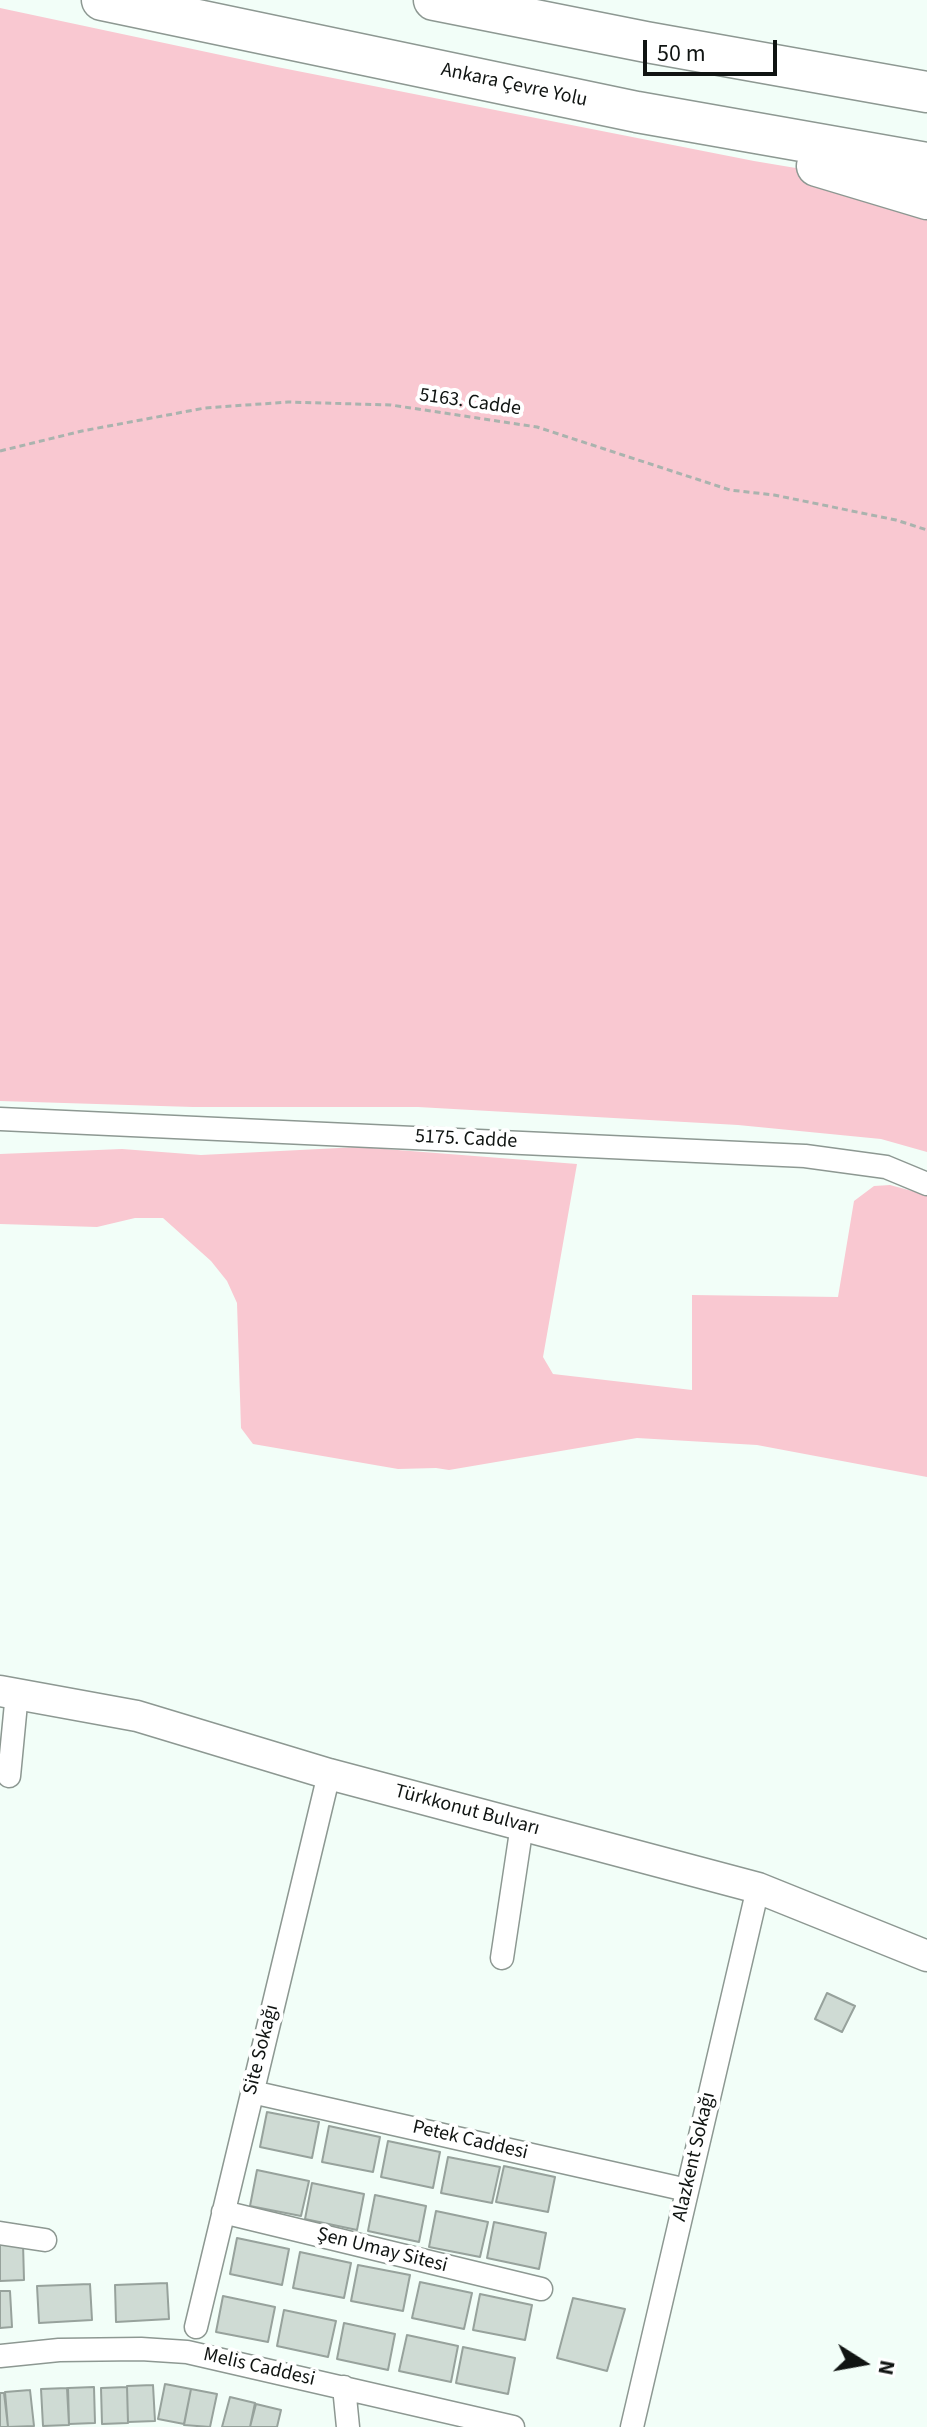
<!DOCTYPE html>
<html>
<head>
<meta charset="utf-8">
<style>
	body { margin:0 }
	#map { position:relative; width:927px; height:2427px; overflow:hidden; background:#f2fef8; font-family:"Source Sans 3",sans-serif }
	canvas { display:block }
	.north { position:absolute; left:823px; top:2323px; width:80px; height:80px; -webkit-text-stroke:6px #fff; paint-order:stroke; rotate:101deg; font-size:22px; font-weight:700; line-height:32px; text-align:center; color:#101412 }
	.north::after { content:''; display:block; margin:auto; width:28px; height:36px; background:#101412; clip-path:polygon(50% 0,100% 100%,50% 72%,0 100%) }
	.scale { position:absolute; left:643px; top:40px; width:134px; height:36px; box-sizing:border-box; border:4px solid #101412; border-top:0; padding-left:10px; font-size:24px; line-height:28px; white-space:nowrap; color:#101412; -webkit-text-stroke:6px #fff; paint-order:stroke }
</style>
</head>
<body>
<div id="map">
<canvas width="927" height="2427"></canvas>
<div class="north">N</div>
<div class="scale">50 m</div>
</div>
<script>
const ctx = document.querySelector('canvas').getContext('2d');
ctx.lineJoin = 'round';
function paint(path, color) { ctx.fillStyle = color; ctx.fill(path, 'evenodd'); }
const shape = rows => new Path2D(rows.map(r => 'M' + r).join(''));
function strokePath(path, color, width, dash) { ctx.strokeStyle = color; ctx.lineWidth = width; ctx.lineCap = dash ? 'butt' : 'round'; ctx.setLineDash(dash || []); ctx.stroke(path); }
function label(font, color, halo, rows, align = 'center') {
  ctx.font = font + ' "Source Sans 3",sans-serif'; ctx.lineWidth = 8; ctx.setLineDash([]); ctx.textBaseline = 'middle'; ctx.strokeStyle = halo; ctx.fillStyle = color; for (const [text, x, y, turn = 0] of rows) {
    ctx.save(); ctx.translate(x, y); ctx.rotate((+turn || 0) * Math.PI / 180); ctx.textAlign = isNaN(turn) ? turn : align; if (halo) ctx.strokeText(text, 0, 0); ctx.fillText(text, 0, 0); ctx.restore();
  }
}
const green = shape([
	[0,8,277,67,754,161,927,190,927,1152,881,1139,738,1125,418,1107,193,1107,0,1101],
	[359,1147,577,1164,543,1357,553,1374,692,1390,692,1295,838,1297,854,1201,874,1186,890,1185,927,1195,927,1477,757,1445,637,1438,449,1470,436,1468,398,1469,253,1444,241,1428,237,1303,227,1281,211,1261,163,1218,135,1218,97,1227,0,1224,0,1154,122,1149,201,1155]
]);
const building = shape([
	[827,1993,855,2006,842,2032,815,2019,827,1993],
	[267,2112,319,2122,312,2158,260,2147,267,2112],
	[329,2126,380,2137,373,2172,322,2162,329,2126],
	[388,2141,440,2152,433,2188,381,2177,388,2141],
	[448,2157,500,2167,492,2203,441,2193,448,2157],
	[504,2166,555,2177,548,2212,496,2202,504,2166],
	[257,2170,309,2181,301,2216,250,2206,257,2170],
	[312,2183,364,2194,357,2230,305,2219,312,2183],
	[375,2195,426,2206,419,2242,368,2231,375,2195],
	[436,2211,488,2222,480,2257,429,2247,436,2211],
	[494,2222,546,2233,539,2269,487,2258,494,2222],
	[237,2238,289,2249,282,2285,230,2274,237,2238],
	[23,2243,24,2280,0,2281,0,2244,23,2243],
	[300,2252,351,2263,344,2298,293,2288,300,2252],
	[358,2265,410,2275,403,2311,351,2301,358,2265],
	[420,2282,472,2293,464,2329,412,2318,420,2282],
	[167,2283,169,2319,116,2322,115,2285,167,2283],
	[90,2284,92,2320,39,2323,37,2286,90,2284],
	[0,2291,10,2291,12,2327,0,2328,0,2291],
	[480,2294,532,2305,525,2340,473,2330,480,2294],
	[223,2296,275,2307,268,2342,216,2332,223,2296],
	[573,2298,625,2309,607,2371,557,2358,573,2298],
	[284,2310,336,2321,328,2357,277,2346,284,2310],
	[344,2323,395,2334,388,2370,337,2359,344,2323],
	[407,2335,458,2346,451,2382,399,2371,407,2335],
	[463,2347,515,2358,508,2394,456,2383,463,2347],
	[165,2384,191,2389,184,2424,158,2419,165,2384],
	[153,2385,155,2421,128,2422,127,2386,153,2385],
	[94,2387,95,2423,69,2424,68,2388,94,2387],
	[127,2387,128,2423,102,2424,101,2388,127,2387],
	[67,2388,69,2425,43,2426,41,2389,67,2388],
	[191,2389,217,2394,210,2427,184,2425,191,2389],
	[30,2390,34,2426,8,2427,5,2392,30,2390],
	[0,2393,4,2393,8,2427,0,2427,0,2393],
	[230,2397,255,2403,250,2427,222,2427,230,2397],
	[256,2404,281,2410,277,2427,250,2427,256,2404]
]);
const path = shape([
	[0,451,82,431,205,408,288,402,391,405,537,427,730,490,774,495,896,520,927,530]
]);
const street = shape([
	[0,1119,805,1156,886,1167,927,1184],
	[9,1776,17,1693],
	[502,1958,522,1825],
	[252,2092,687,2190],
	[223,2212,541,2289],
	[0,2233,45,2240],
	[196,2327,329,1774],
	[0,2356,59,2350,141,2349,187,2352,513,2427],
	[344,2387,348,2427],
	[632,2427,758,1888]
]);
const secondary = shape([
	[0,1691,137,1716,329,1774,758,1888,927,1956]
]);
const highway = shape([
	[102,0,637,112,927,163],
	[434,0,646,42,927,92],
	[817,166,927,199]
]);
const streetNames = [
	["Ankara Çevre Yolu",514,86,12],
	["5163. Cadde",470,403,8],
	["5175. Cadde",466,1140,3],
	["Türkkonut Bulvarı",467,1811,15],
	["Site Sokağı",262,2050,-76],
	["Petek Caddesi",470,2141,13],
	["Alazkent Sokağı",695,2157,-77],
	["Şen Umay Sitesi",382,2251,14],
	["Melis Caddesi",259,2368,13]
];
paint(green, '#f9c8d1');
paint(building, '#cfdbd4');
strokePath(building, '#97a29c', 2);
strokePath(street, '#8d9892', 25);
strokePath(secondary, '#8d9892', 33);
strokePath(highway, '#8d9892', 43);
strokePath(path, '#aab3ae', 3, [6, 4]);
strokePath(street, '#fff', 22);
strokePath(secondary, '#fff', 30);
strokePath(highway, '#fff', 40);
label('20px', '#101412', '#fff', streetNames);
</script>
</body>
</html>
